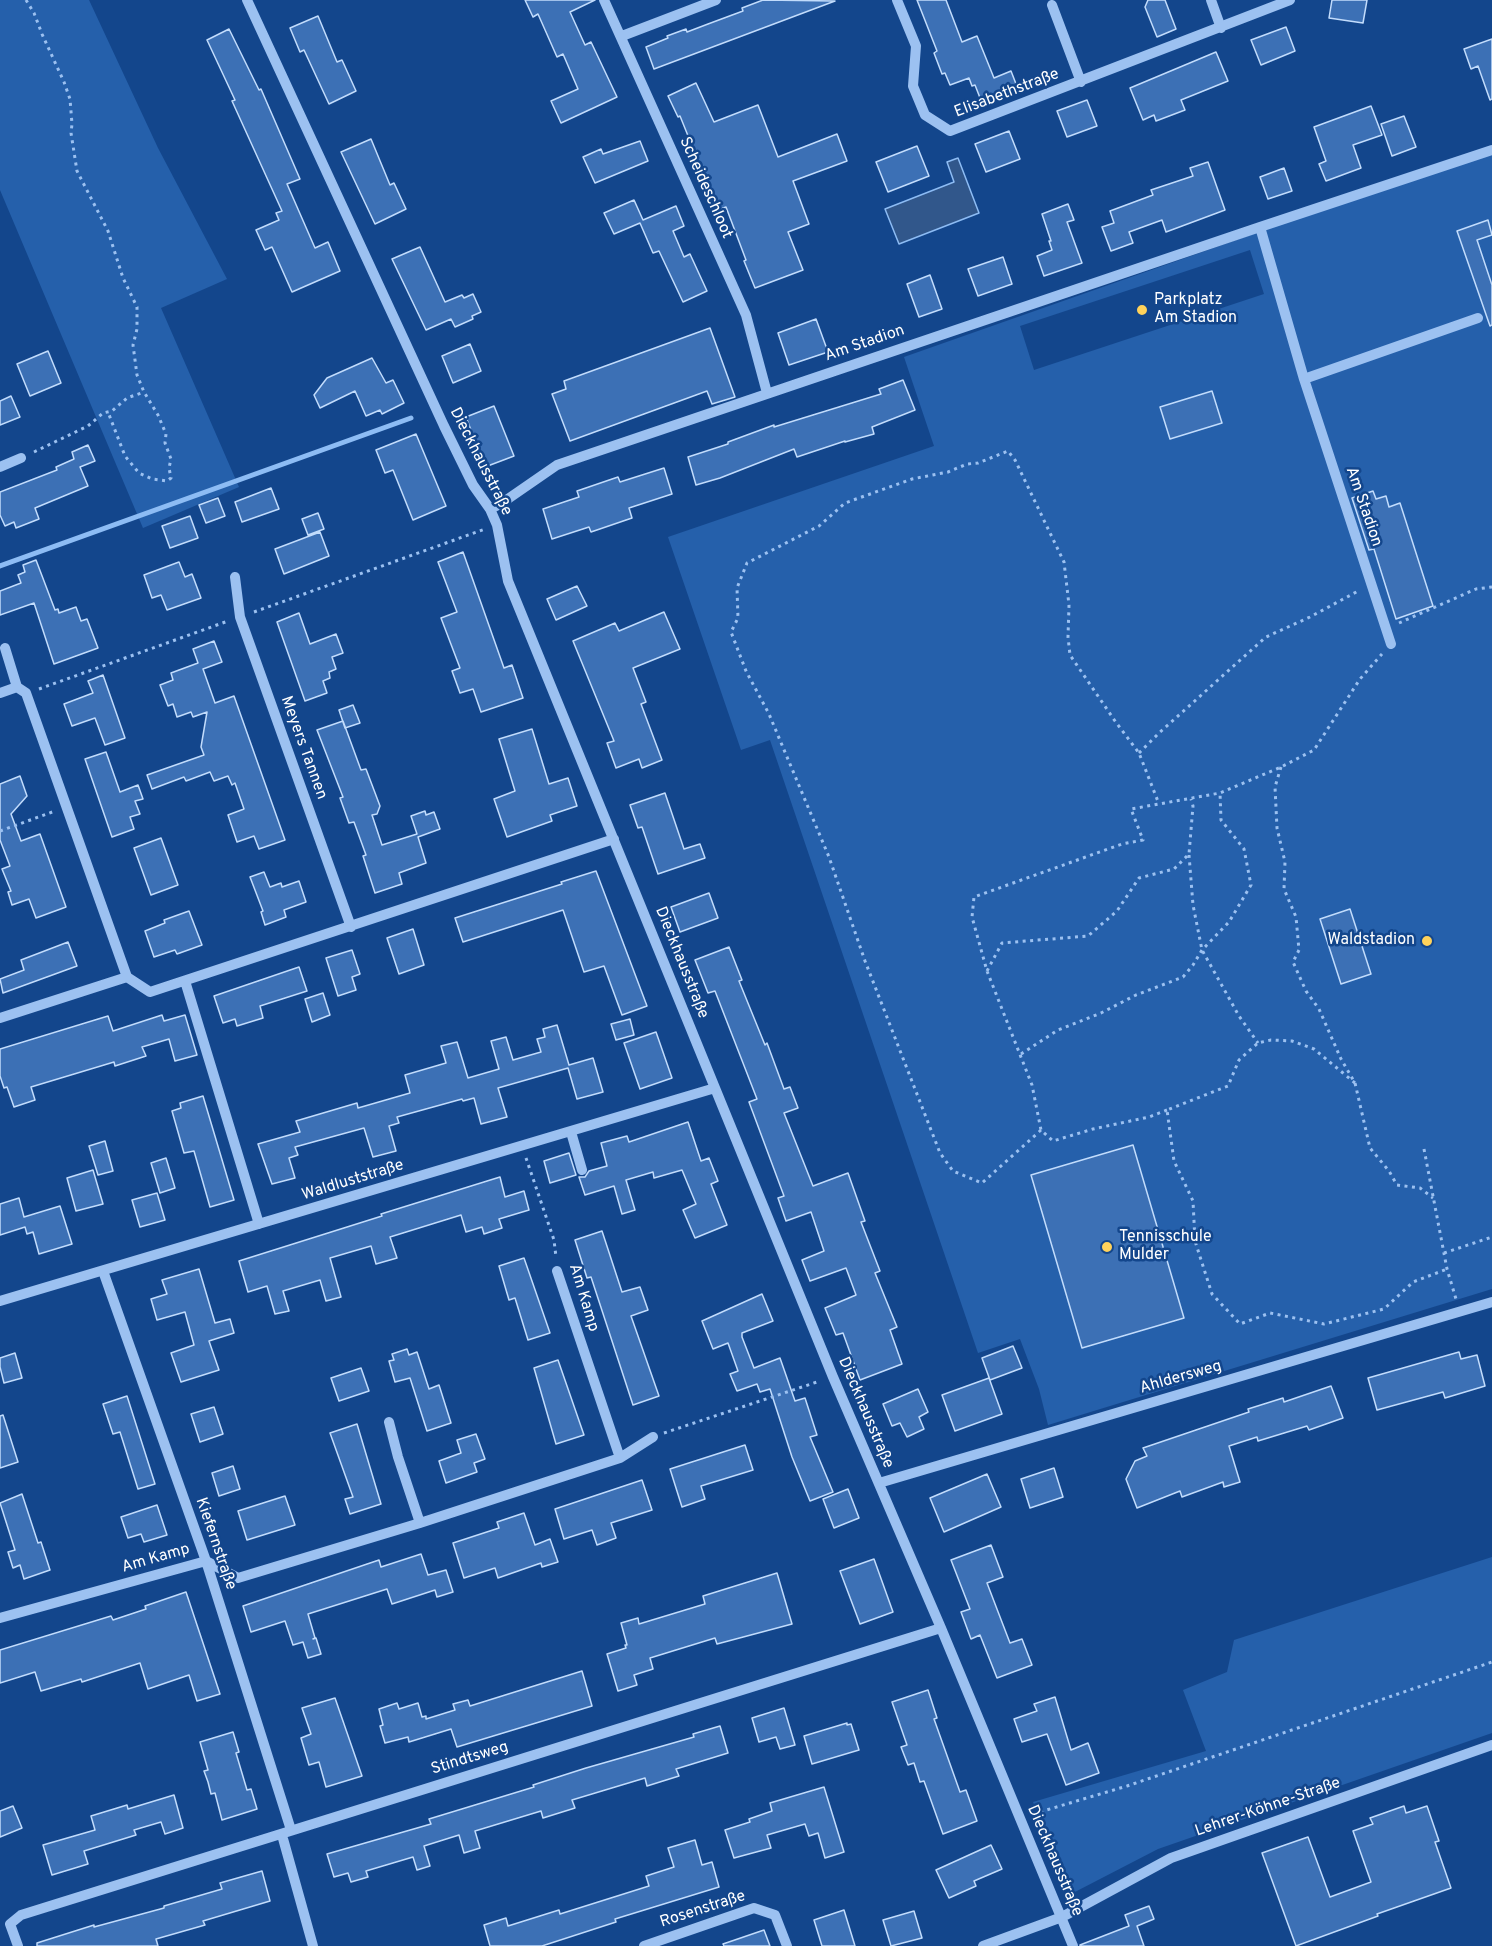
<!DOCTYPE html>
<html>
<head>
<meta charset="utf-8">
<style>
	body { margin:0 }
	canvas { display:block; background:#13468c }
</style>
</head>
<body>
<canvas width="1492" height="1946"></canvas>
<script>
const ctx = document.querySelector('canvas').getContext('2d');
ctx.lineJoin = 'round';
function paint(path, color) { ctx.fillStyle = color; ctx.fill(path, 'evenodd'); }
const shape = rows => new Path2D(rows.map(r => 'M' + r).join(''));
function strokePath(path, color, width, dash) { ctx.strokeStyle = color; ctx.lineWidth = width; ctx.lineCap = dash ? 'butt' : 'round'; ctx.setLineDash(dash || []); ctx.stroke(path); }
function label(font, color, halo, rows, align = 'center') {
  ctx.font = font + ' Overpass,sans-serif'; ctx.lineWidth = 5; ctx.setLineDash([]); ctx.textBaseline = 'middle'; ctx.strokeStyle = halo; ctx.fillStyle = color; for (const [text, x, y, turn = 0] of rows) {
    ctx.save(); ctx.translate(x, y); ctx.rotate((+turn || 0) * Math.PI / 180); ctx.textAlign = isNaN(turn) ? turn : align; if (halo) ctx.strokeText(text, 0, 0); ctx.fillText(text, 0, 0); ctx.restore();
  }
}
const green = shape([
	[0,0,89,0,158,148,227,279,161,308,239,487,143,528,0,190],
	[1492,150,1492,1289,1048,1425,1039,1389,1020,1339,978,1353,770,740,741,750,668,537,934,446,904,357],
	[1250,250,1264,294,1034,370,1020,326],
	[1492,1557,1492,1733,1158,1849,1071,1894,1033,1802,1206,1751,1183,1690,1227,1672,1234,1640]
]);
const water = shape([
	[958,158,979,213,899,244,885,209,954,182,947,162,958,158]
]);
const stream = shape([
	[0,566,411,418]
]);
const building = shape([
	[525,0,595,0,570,12,585,45,591,42,617,97,561,123,551,101,578,89,563,54,557,57,538,14,533,17,525,0],
	[763,0,835,1,654,69,646,47,668,38,667,36,686,29,687,32,708,24,743,11,742,8,763,0],
	[917,0,946,0,962,42,977,36,994,78,1011,71,1018,89,982,103,975,85,972,86,969,78,950,85,945,73,942,74,934,53,937,51,917,0],
	[1148,0,1165,0,1176,29,1157,37,1145,7,1148,0],
	[1332,0,1367,0,1363,23,1329,18,1332,0],
	[318,16,337,62,342,60,356,91,329,104,304,50,300,52,290,28,318,16],
	[1286,27,1295,51,1261,65,1251,40,1286,27],
	[229,29,259,90,261,89,300,179,287,184,315,248,328,242,340,271,292,292,272,247,265,250,256,230,279,220,276,213,282,211,232,101,235,100,207,40,229,29],
	[1492,39,1492,99,1490,100,1478,66,1471,69,1464,49,1492,39],
	[1216,52,1228,81,1181,100,1185,110,1156,121,1154,115,1143,120,1130,88,1216,52],
	[696,83,714,122,758,105,778,157,837,134,847,161,793,181,809,224,788,232,803,270,755,288,744,261,746,260,726,207,718,210,680,116,678,117,668,96,696,83],
	[1087,100,1097,126,1067,137,1057,111,1087,100],
	[1371,106,1382,135,1353,145,1361,168,1326,181,1319,164,1326,161,1314,127,1371,106],
	[1404,116,1416,147,1392,156,1381,124,1404,116],
	[1009,131,1020,159,986,172,975,144,1009,131],
	[371,139,390,185,394,183,406,209,375,224,341,152,371,139],
	[640,141,648,161,595,183,583,157,601,149,603,154,640,141],
	[917,146,929,176,888,192,876,162,917,146],
	[1208,162,1225,210,1166,232,1162,220,1129,232,1133,243,1111,251,1102,227,1114,223,1110,211,1153,195,1151,190,1193,176,1190,168,1208,162],
	[1284,168,1292,191,1268,199,1260,177,1284,168],
	[634,200,643,220,676,206,684,226,673,231,684,257,690,254,707,291,683,302,659,251,653,253,640,223,614,234,604,213,634,200],
	[1068,204,1074,220,1067,222,1082,263,1044,276,1037,256,1052,250,1049,241,1051,241,1042,214,1068,204],
	[1488,220,1492,235,1477,240,1492,285,1492,325,1490,326,1457,231,1488,220],
	[420,247,445,302,462,295,464,298,473,294,481,312,472,316,473,319,455,327,451,319,426,330,392,259,420,247],
	[1003,257,1012,284,978,296,968,269,1003,257],
	[930,275,942,309,919,317,907,284,930,275],
	[816,319,828,352,789,365,778,333,816,319],
	[710,328,735,397,712,404,707,391,570,441,552,394,566,389,564,381,710,328],
	[470,344,481,371,453,383,442,356,470,344],
	[48,351,61,383,30,396,17,364,48,351],
	[372,358,386,383,393,380,404,403,382,414,380,410,366,416,355,391,320,408,314,395,327,378,372,358],
	[903,380,915,410,872,427,874,434,845,442,845,441,797,457,794,449,720,478,696,485,688,457,728,444,728,442,774,425,774,427,881,394,879,389,903,380],
	[1212,391,1222,423,1170,439,1160,407,1212,391],
	[11,396,20,417,0,425,0,401,11,396],
	[494,406,514,456,485,467,466,417,494,406],
	[416,434,446,506,413,520,393,470,385,473,376,450,416,434],
	[88,445,95,461,80,467,88,486,35,508,39,519,16,528,14,522,5,526,0,515,0,492,57,470,56,467,74,459,72,452,88,445],
	[664,468,672,494,629,508,632,518,591,532,589,527,552,539,543,509,579,497,577,491,618,477,620,482,664,468],
	[271,488,279,509,242,522,235,502,271,488],
	[1373,491,1376,499,1386,496,1389,507,1400,503,1433,606,1396,619,1374,549,1369,550,1352,498,1373,491],
	[218,498,225,516,206,523,199,505,218,498],
	[318,513,324,529,308,535,302,519,318,513],
	[190,516,198,538,170,548,162,526,190,516],
	[320,532,329,556,284,574,275,549,320,532],
	[463,552,504,668,512,665,523,698,481,712,473,689,460,693,452,671,460,668,441,618,457,612,438,562,463,552],
	[36,560,55,610,58,609,59,613,76,607,81,621,87,619,98,648,54,664,34,603,0,615,0,591,21,583,18,575,25,572,23,565,36,560],
	[179,562,185,577,192,574,201,598,167,610,161,595,152,598,144,575,179,562],
	[577,586,587,606,556,620,547,599,577,586],
	[664,612,680,649,633,668,646,702,641,704,662,760,642,768,639,759,616,768,607,743,614,741,573,641,615,623,619,631,664,612],
	[299,613,310,644,336,634,343,653,332,657,336,669,329,672,330,678,323,681,327,693,305,701,277,622,299,613],
	[214,641,222,662,203,669,215,703,234,696,285,840,259,849,254,836,237,842,228,815,244,809,235,783,232,785,228,776,214,781,210,772,186,781,184,777,152,789,147,775,204,755,201,747,207,712,193,717,191,712,177,717,173,704,168,706,160,685,173,680,171,673,198,663,193,649,214,641],
	[103,675,125,738,105,745,95,718,72,726,64,704,93,693,88,681,103,675],
	[353,705,360,723,345,728,339,710,353,705],
	[343,721,361,770,366,769,380,806,377,814,372,815,382,845,417,834,411,816,425,811,426,815,434,812,440,829,418,837,426,863,399,873,402,884,375,893,363,856,366,855,354,822,349,823,340,798,343,797,317,730,343,721],
	[532,729,549,784,568,778,577,806,550,815,552,821,507,837,494,799,515,791,499,739,532,729],
	[106,752,120,792,138,785,143,799,135,801,140,814,130,817,134,829,112,837,85,759,106,752],
	[20,776,27,796,11,814,21,841,40,834,66,907,36,918,29,899,12,905,8,892,11,891,2,869,10,866,0,840,0,784,20,776],
	[665,793,684,849,700,844,705,858,658,874,642,827,638,828,630,805,665,793],
	[161,838,178,885,151,895,134,848,161,838],
	[596,871,647,1006,622,1015,604,966,584,972,563,910,463,942,455,918,562,884,561,882,596,871],
	[264,872,270,887,281,883,282,887,299,881,306,902,284,910,286,917,265,925,261,912,263,911,250,877,264,872],
	[709,893,718,918,680,932,671,907,709,893],
	[1350,909,1371,974,1341,984,1320,919,1350,909],
	[189,911,202,945,177,954,175,950,154,957,145,931,165,923,164,920,189,911],
	[413,929,424,965,399,974,387,938,413,929],
	[68,942,77,966,3,993,0,979,24,970,21,960,68,942],
	[729,947,742,980,739,981,765,1045,767,1043,784,1089,790,1087,798,1108,784,1113,813,1186,848,1173,865,1221,861,1222,880,1271,875,1273,897,1327,890,1330,902,1364,860,1380,843,1333,836,1335,825,1308,856,1295,846,1268,810,1281,802,1260,824,1251,811,1212,786,1221,778,1198,784,1196,749,1102,757,1099,715,991,708,993,695,960,729,947],
	[352,950,360,974,352,977,356,990,338,996,326,958,352,950],
	[299,967,307,991,260,1006,263,1018,237,1026,235,1019,223,1023,214,996,299,967],
	[323,993,330,1015,312,1022,305,999,323,993],
	[162,1015,164,1021,185,1015,197,1055,175,1061,169,1039,142,1047,146,1056,115,1066,114,1062,31,1087,35,1100,14,1107,7,1087,4,1088,0,1076,0,1049,108,1016,113,1031,162,1015],
	[630,1019,634,1035,616,1040,611,1024,630,1019],
	[557,1025,569,1065,593,1058,603,1092,577,1099,568,1068,498,1088,507,1117,481,1124,474,1098,463,1101,462,1099,397,1117,399,1123,389,1126,396,1151,373,1157,364,1128,295,1147,298,1155,289,1158,295,1178,272,1184,258,1144,300,1132,296,1121,357,1103,358,1108,410,1093,405,1075,446,1063,441,1046,457,1042,468,1078,499,1069,491,1041,506,1037,513,1060,541,1052,537,1039,545,1037,543,1029,557,1025],
	[656,1032,672,1078,640,1089,624,1043,656,1032],
	[203,1096,234,1200,210,1207,194,1151,184,1153,172,1111,181,1108,180,1103,203,1096],
	[688,1122,701,1161,709,1158,718,1181,711,1184,727,1225,695,1238,683,1210,696,1204,682,1170,654,1178,653,1172,626,1180,635,1210,622,1214,614,1186,585,1195,579,1177,585,1177,589,1171,607,1166,601,1143,627,1136,629,1142,688,1122],
	[105,1141,113,1171,98,1175,89,1146,105,1141],
	[1133,1145,1184,1318,1082,1348,1031,1175,1133,1145],
	[569,1153,576,1175,550,1183,544,1161,569,1153],
	[166,1158,175,1188,160,1193,151,1163,166,1158],
	[93,1170,103,1204,76,1211,67,1178,93,1170],
	[500,1177,505,1197,524,1191,529,1210,499,1219,502,1228,484,1234,482,1227,466,1232,461,1215,390,1237,397,1258,376,1264,371,1246,330,1258,341,1297,326,1301,320,1280,283,1291,289,1311,275,1314,267,1286,248,1292,239,1261,382,1216,381,1214,500,1177],
	[157,1193,165,1220,140,1227,132,1200,157,1193],
	[19,1198,24,1217,60,1206,72,1244,39,1254,33,1232,27,1234,25,1227,0,1235,0,1204,19,1198],
	[602,1231,622,1292,640,1287,648,1310,631,1316,659,1396,633,1405,591,1277,587,1278,575,1240,602,1231],
	[524,1258,550,1333,528,1340,515,1298,509,1300,499,1266,524,1258],
	[199,1269,215,1323,230,1319,234,1333,209,1341,219,1370,181,1382,171,1353,194,1345,185,1312,157,1320,151,1299,167,1294,162,1280,199,1269],
	[762,1294,773,1321,742,1333,742,1337,754,1368,780,1358,795,1401,805,1398,817,1435,810,1437,833,1492,810,1501,792,1457,770,1389,760,1392,757,1384,737,1391,730,1374,738,1371,728,1343,713,1349,702,1321,762,1294],
	[1013,1346,1022,1368,990,1380,982,1358,1013,1346],
	[407,1349,409,1355,417,1352,429,1389,439,1385,451,1423,427,1431,410,1378,395,1382,389,1361,394,1360,392,1354,407,1349],
	[1459,1352,1461,1359,1477,1355,1485,1386,1445,1398,1443,1392,1377,1410,1368,1378,1459,1352],
	[15,1353,22,1378,4,1383,0,1367,0,1358,15,1353],
	[558,1360,584,1435,556,1444,534,1368,558,1360],
	[361,1368,369,1391,339,1401,331,1378,361,1368],
	[989,1378,1002,1414,955,1431,942,1395,989,1378],
	[1331,1386,1343,1418,1309,1430,1307,1426,1258,1441,1257,1437,1229,1446,1240,1482,1224,1487,1223,1482,1182,1497,1180,1491,1137,1508,1126,1479,1135,1461,1147,1456,1143,1448,1249,1412,1248,1409,1283,1398,1284,1402,1331,1386],
	[918,1389,928,1412,919,1417,924,1429,907,1437,900,1423,892,1426,883,1404,918,1389],
	[127,1396,155,1484,138,1489,120,1432,113,1434,103,1404,127,1396],
	[214,1407,223,1434,200,1442,191,1414,214,1407],
	[3,1415,18,1462,0,1468,0,1416,3,1415],
	[357,1424,381,1504,350,1514,345,1499,353,1497,330,1433,357,1424],
	[476,1434,485,1459,474,1463,477,1472,446,1483,439,1461,461,1453,457,1440,476,1434],
	[745,1445,753,1470,701,1486,705,1499,682,1507,670,1469,745,1445],
	[233,1466,240,1489,219,1496,212,1473,233,1466],
	[1054,1468,1063,1497,1030,1508,1021,1479,1054,1468],
	[987,1474,1001,1507,944,1532,930,1498,987,1474],
	[642,1480,652,1510,611,1523,616,1538,597,1545,592,1530,564,1539,555,1509,642,1480],
	[848,1489,859,1518,834,1528,823,1499,848,1489],
	[22,1494,38,1543,41,1542,50,1570,24,1579,20,1565,13,1568,8,1552,15,1550,0,1503,22,1494],
	[285,1496,295,1525,247,1540,238,1511,285,1496],
	[157,1505,167,1535,144,1542,141,1534,128,1538,121,1517,157,1505],
	[524,1513,535,1545,550,1539,558,1562,542,1567,541,1563,498,1578,495,1568,464,1578,453,1543,499,1528,497,1522,524,1513],
	[991,1545,1003,1577,987,1583,1010,1643,1022,1639,1032,1665,997,1678,980,1635,971,1639,961,1612,970,1609,951,1560,991,1545],
	[421,1554,428,1575,446,1570,453,1592,437,1597,435,1590,392,1604,387,1589,308,1614,315,1638,313,1639,316,1638,321,1654,308,1658,303,1642,293,1645,285,1621,251,1632,243,1606,379,1560,381,1567,421,1554],
	[874,1559,893,1612,860,1624,840,1571,874,1559],
	[777,1573,792,1624,717,1644,715,1638,650,1658,653,1669,634,1675,637,1685,618,1691,607,1654,626,1648,625,1645,627,1645,621,1623,638,1618,639,1624,705,1604,703,1596,777,1573],
	[186,1592,220,1694,197,1701,189,1675,148,1689,140,1663,82,1682,81,1679,41,1691,35,1672,0,1683,0,1650,111,1616,113,1620,146,1609,145,1606,186,1592],
	[582,1671,592,1706,457,1747,451,1729,409,1742,408,1737,385,1743,380,1726,383,1725,379,1709,397,1703,399,1709,418,1703,422,1717,426,1716,426,1719,455,1710,453,1704,468,1700,470,1706,582,1671],
	[928,1690,937,1718,934,1719,960,1792,966,1790,977,1821,943,1834,924,1781,920,1782,914,1763,908,1765,901,1747,907,1745,892,1702,928,1690],
	[1055,1697,1071,1750,1088,1743,1099,1773,1066,1785,1047,1734,1022,1742,1014,1719,1037,1711,1034,1704,1055,1697],
	[335,1698,362,1776,326,1787,319,1762,309,1765,301,1738,311,1734,302,1708,335,1698],
	[784,1708,795,1745,780,1749,776,1737,759,1742,752,1718,784,1708],
	[847,1723,847,1725,851,1724,859,1750,812,1764,804,1736,847,1723],
	[720,1726,728,1753,676,1769,679,1776,647,1786,645,1778,572,1800,575,1808,543,1818,541,1811,475,1831,480,1848,464,1853,459,1835,424,1846,430,1866,417,1870,413,1857,366,1871,368,1877,351,1882,348,1873,334,1877,327,1854,431,1824,429,1819,534,1787,533,1785,586,1768,694,1737,693,1734,720,1726],
	[233,1732,239,1752,236,1753,247,1790,251,1789,257,1809,222,1820,215,1793,211,1794,208,1782,204,1771,208,1770,200,1742,233,1732],
	[824,1787,844,1852,825,1858,818,1833,809,1836,805,1824,767,1835,771,1848,734,1858,725,1830,750,1822,749,1819,772,1811,770,1803,824,1787],
	[174,1795,183,1828,165,1834,161,1822,134,1830,136,1835,84,1851,88,1864,52,1875,43,1845,95,1830,91,1816,127,1805,128,1809,174,1795],
	[13,1806,22,1828,0,1837,0,1811,13,1806],
	[1404,1806,1406,1813,1427,1806,1439,1841,1435,1842,1451,1888,1377,1914,1378,1916,1296,1946,1262,1853,1308,1837,1330,1897,1371,1882,1353,1831,1373,1824,1370,1818,1404,1806],
	[695,1840,702,1865,712,1862,719,1887,615,1919,616,1922,542,1946,490,1946,484,1925,506,1918,508,1926,559,1910,560,1914,649,1886,646,1876,674,1867,668,1848,695,1840],
	[991,1845,1002,1869,974,1881,976,1886,949,1898,936,1870,991,1845],
	[262,1871,270,1901,203,1921,205,1925,156,1939,158,1946,37,1946,37,1943,94,1925,94,1927,164,1908,164,1906,222,1889,220,1883,262,1871],
	[1149,1906,1154,1919,1137,1926,1144,1946,1080,1946,1080,1945,1129,1926,1125,1915,1149,1906],
	[844,1910,855,1946,822,1946,814,1920,844,1910],
	[914,1911,922,1938,891,1946,883,1920,914,1911],
	[764,1930,770,1946,724,1946,723,1944,764,1930]
]);
const path = shape([
	[26,0,34,13,42,34,64,82,70,99,72,124,71,133,77,171,108,231,123,278,137,307,137,329,133,345,137,375,144,392,158,415,166,434,165,443,171,459,169,468,171,478,167,481,152,479,139,473,125,456,108,412],
	[34,452,88,426,103,413,112,411,127,398,144,392],
	[254,612,485,529],
	[1399,623,1476,589,1492,587],
	[39,689,228,621],
	[1139,753,1160,732,1266,637,1310,617,1360,590],
	[1281,767,1275,787,1277,828,1285,862,1284,889,1296,917,1299,950,1293,962,1306,991,1319,1009,1341,1059,1355,1083,1370,1148,1389,1171,1397,1185,1420,1188,1433,1198],
	[0,831,55,811],
	[1189,855,1193,905,1202,950,1239,1016,1258,1043],
	[987,971,1002,943,1088,936,1117,911,1139,878,1174,869,1189,854,1193,806,1191,799],
	[1021,1054,1058,1030,1101,1013,1136,995,1183,977,1193,965,1202,950,1229,922,1251,885,1244,849,1221,820,1220,793],
	[1355,1083,1314,1049,1292,1041,1271,1040,1258,1043,1239,1060,1228,1086,1167,1110,1174,1161,1193,1201,1195,1241,1212,1294,1240,1324,1270,1313,1324,1324,1384,1309,1413,1282,1447,1269],
	[1167,1110,1149,1117,1093,1129,1053,1141,1041,1130,1032,1085,987,971,972,917,974,897,1122,844,1143,840,1131,809,1220,793,1281,767,1314,750,1360,679,1382,654],
	[1041,1130,982,1183,953,1171,940,1153,865,961,829,857,769,714,746,671,731,632,738,618,737,588,747,563,819,526,845,503,912,479,948,472,967,464,978,463,1008,451,1015,460,1064,562,1069,605,1068,637,1070,655,1115,721,1139,753,1159,804],
	[1424,1149,1447,1269,1456,1299],
	[526,1158,554,1240,556,1257],
	[1444,1253,1492,1237],
	[664,1433,820,1381],
	[1033,1814,1127,1786,1492,1662]
]);
const minor = shape([
	[247,0,444,426,473,485,490,509,497,525,508,581,833,1377,941,1628,1073,1946],
	[604,0,746,315,767,393],
	[897,0,916,46,913,86,925,115,950,131,1290,0],
	[1211,0,1221,28],
	[1052,5,1081,82],
	[622,36,716,0],
	[1260,227,1304,379,1391,644],
	[1304,379,1478,318],
	[0,467,21,458],
	[490,509,502,503,557,465,1260,227,1492,150],
	[235,577,240,617,351,927],
	[5,648,17,687],
	[0,693,17,687,26,693,127,977],
	[185,981,259,1224],
	[0,1018,127,977,150,992,614,839],
	[571,1132,582,1170],
	[103,1271,206,1561,291,1830],
	[557,1271,620,1458],
	[0,1301,715,1088],
	[389,1422,398,1457,420,1523],
	[879,1483,1492,1302],
	[0,1618,206,1561,238,1578,420,1523,620,1458,653,1437],
	[282,1835,313,1946],
	[18,1946,10,1924,21,1915,941,1628],
	[644,1946,754,1908,775,1915,787,1946],
	[983,1946,1062,1917,1171,1858,1492,1745]
]);
const markers = [
	[1142,310,6,"#ffd25b"],
	[1427,941,6,"#ffd25b"],
	[1107,1247,6,"#ffd25b"]
];
const streetNames = [
	["Elisabethstraße",1007,94,-21],
	["Scheideschloot",705,188,66],
	["Am Stadion",865,344,-19],
	["Dieckhausstraße",480,462,63],
	["Am Stadion",1363,507,71],
	["Meyers Tannen",303,748,70],
	["Dieckhausstraße",681,963,68],
	["Waldluststraße",353,1181,-17],
	["Am Kamp",583,1298,73],
	["Ahldersweg",1181,1378,-16],
	["Dieckhausstraße",865,1413,67],
	["Kiefernstraße",215,1544,71],
	["Am Kamp",156,1559,-16],
	["Stindtsweg",470,1759,-17],
	["Lehrer-Köhne-Straße",1268,1808,-19],
	["Dieckhausstraße",1054,1861,67],
	["Rosenstraße",703,1910,-18]
];
const poiNames = [
	["Parkplatz",1154,301],
	["Am Stadion",1154,319],
	["Waldstadion",1415,941,"right"],
	["Tennisschule",1119,1238],
	["Mulder",1119,1256]
];
paint(green, '#2560ab');
paint(water, '#31578b');
strokePath(water, '#8dbcf4', 1.5);
strokePath(stream, '#8dbcf4', 5);
paint(building, '#3c70b5');
strokePath(building, '#c2dcfc', 1.5);
strokePath(path, '#9cc1f1', 3, [3, 4.5]);
strokePath(minor, '#9cc1f1', 10);
for (const [x, y, r, color] of markers) { const dot = new Path2D(); dot.arc(x, y, r, 0, 2 * Math.PI); ctx.fillStyle = color; ctx.fill(dot); strokePath(dot, '#13468c', 2); }
label('16px', '#fff', '#13468c', streetNames);
label('16px', '#fff', '#13468c', poiNames, 'left');
</script>
</body>
</html>
